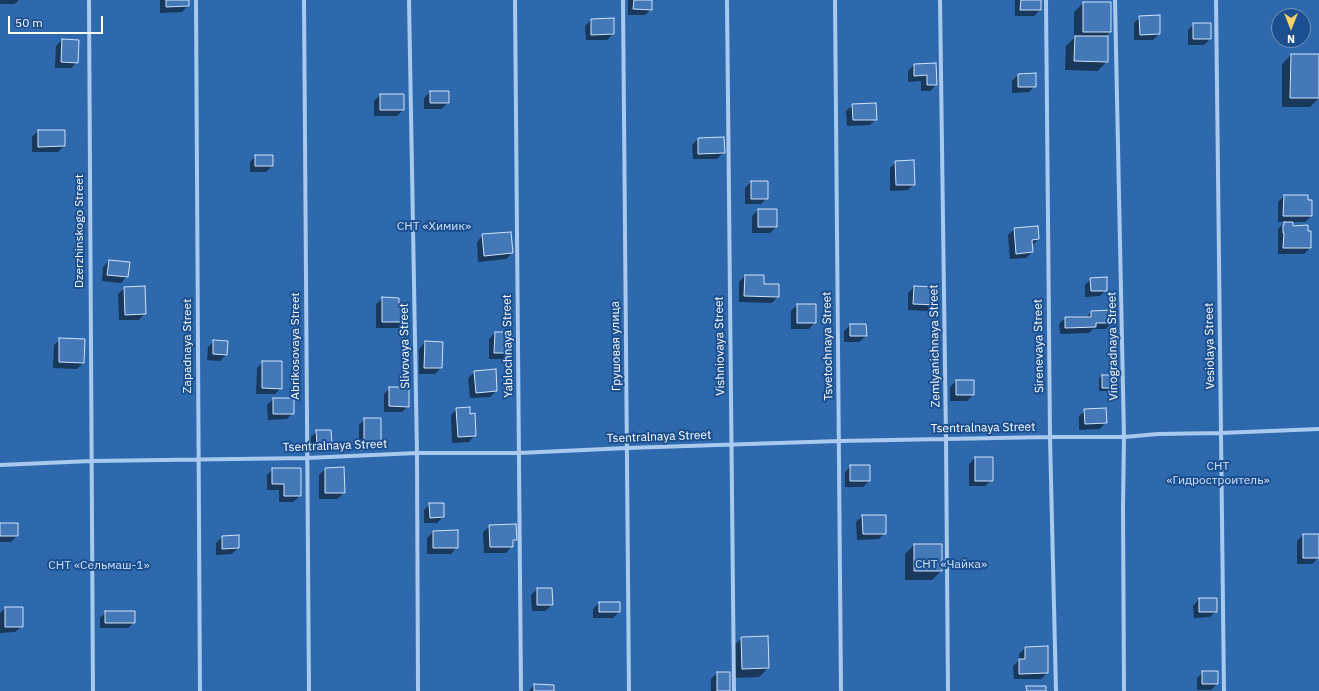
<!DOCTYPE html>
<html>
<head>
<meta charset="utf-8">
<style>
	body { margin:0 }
	#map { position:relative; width:1319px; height:691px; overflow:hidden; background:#1b4f8f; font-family:"IBM Plex Sans",sans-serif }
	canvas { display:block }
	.north { position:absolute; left:1271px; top:8px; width:40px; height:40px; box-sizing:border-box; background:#1b4f8f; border:1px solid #7695bc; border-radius:50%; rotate:180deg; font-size:11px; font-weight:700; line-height:16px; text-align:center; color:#fff }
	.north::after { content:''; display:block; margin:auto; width:14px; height:18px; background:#ffd166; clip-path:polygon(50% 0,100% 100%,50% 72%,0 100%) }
	.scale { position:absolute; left:8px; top:16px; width:95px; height:18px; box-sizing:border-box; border:2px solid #fff; border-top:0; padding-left:5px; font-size:12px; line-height:14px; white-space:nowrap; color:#fff; -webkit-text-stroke:3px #1b4f8f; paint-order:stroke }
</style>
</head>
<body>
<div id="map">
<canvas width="1319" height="691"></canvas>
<div class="north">N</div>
<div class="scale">50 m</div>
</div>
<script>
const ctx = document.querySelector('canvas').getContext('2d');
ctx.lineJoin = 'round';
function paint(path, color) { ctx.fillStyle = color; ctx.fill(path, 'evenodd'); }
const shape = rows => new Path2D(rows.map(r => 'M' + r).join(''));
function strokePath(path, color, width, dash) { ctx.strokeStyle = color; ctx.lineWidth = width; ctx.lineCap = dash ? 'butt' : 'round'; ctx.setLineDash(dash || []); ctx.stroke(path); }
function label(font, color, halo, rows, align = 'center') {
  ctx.font = font + ' "IBM Plex Sans",sans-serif'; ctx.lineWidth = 4; ctx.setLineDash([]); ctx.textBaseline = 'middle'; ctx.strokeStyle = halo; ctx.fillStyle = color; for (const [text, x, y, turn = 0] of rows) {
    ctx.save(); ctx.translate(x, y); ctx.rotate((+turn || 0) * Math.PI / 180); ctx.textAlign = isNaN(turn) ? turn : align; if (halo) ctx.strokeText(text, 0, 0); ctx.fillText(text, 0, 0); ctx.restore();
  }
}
const green = shape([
	[0,0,1319,0,1319,691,0,691],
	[1279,16,1303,16,1303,40,1279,40]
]);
const shadow = shape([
	[0,0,19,0,14,4,0,4],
	[160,0,188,0,188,6,182,12,160,13],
	[628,0,651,0,651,9,645,15,628,15],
	[1015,0,1040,0,1040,10,1034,16,1015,16],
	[1083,3,1110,32,1105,37,1107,61,1098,71,1065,70,1066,46,1074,38,1074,12],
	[1140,17,1159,34,1153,40,1134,40,1134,23],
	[591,20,613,34,607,40,586,40,585,26],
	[1194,24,1210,39,1204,45,1188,45,1188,30],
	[62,40,77,62,71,68,55,68,56,46],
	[1291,55,1319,55,1319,98,1310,107,1282,107,1282,64],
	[935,64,936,85,930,91,921,91,921,81,908,82,908,71,914,65],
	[1018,75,1035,86,1029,92,1012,93,1012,81],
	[430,92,448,103,441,109,424,109,424,98],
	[380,95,403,110,397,116,374,116,374,101],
	[853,105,876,119,870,125,847,126,846,111],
	[38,131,64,146,58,152,32,152,32,137],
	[698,139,724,152,717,159,693,159,692,145],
	[256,156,272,166,266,172,250,172,250,162],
	[896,162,914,184,908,190,890,191,890,168],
	[751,182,767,182,767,198,761,204,745,204,745,188],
	[1284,196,1311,216,1305,222,1292,222,1292,227,1310,248,1304,254,1278,254,1278,229,1285,222,1278,222,1278,202],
	[758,210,776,227,770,233,752,233,752,216],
	[1014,229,1038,239,1032,246,1032,252,1026,258,1010,259,1008,235],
	[483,235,512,253,506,259,478,262,477,242],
	[109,261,127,276,121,283,102,281,103,267],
	[745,276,763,276,763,285,778,296,772,303,739,302,739,282],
	[1091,279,1106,290,1100,296,1085,297,1085,285],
	[914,287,936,305,930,311,908,310,908,293],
	[124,288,145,313,139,320,119,320,118,294],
	[383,298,404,322,398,328,376,328,376,304],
	[797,305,815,322,809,329,791,329,791,311],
	[1091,312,1112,322,1106,329,1093,329,1089,333,1060,334,1059,324,1065,318,1086,318],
	[850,325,866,336,859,342,844,342,844,331],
	[495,333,511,353,505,359,489,359,489,339],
	[60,339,83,363,77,369,53,368,54,345],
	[214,341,226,355,220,361,207,360,208,347],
	[425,342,441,368,435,374,419,374,419,349],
	[263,362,281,388,275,394,256,394,257,368],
	[475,372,496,391,490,397,470,398,468,378],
	[1102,376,1111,376,1111,388,1108,391,1099,391,1099,378],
	[956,381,973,395,967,401,950,401,950,387],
	[390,388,408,406,402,412,384,412,384,394],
	[273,399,293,413,287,419,268,420,267,405],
	[457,409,469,415,475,435,469,442,452,443,451,415],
	[1085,410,1106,422,1100,429,1079,430,1079,416],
	[365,419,380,443,374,449,359,449,359,425],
	[317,431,331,444,325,450,311,450,311,437],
	[975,458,992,480,985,486,969,486,969,464],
	[851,466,869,481,863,487,845,487,845,472],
	[273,469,300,496,293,502,279,502,279,490,267,490,267,475],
	[325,469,344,493,337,499,319,499,319,475],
	[430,504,443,504,443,517,437,523,424,523,424,510],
	[863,516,885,533,879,539,857,540,856,522],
	[0,524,17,536,11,542,0,542],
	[490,526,516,539,512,543,512,546,506,553,484,553,483,532],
	[433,532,457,547,451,554,427,554,427,538],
	[1303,535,1318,558,1312,564,1297,564,1297,541],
	[238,536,238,548,232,554,216,555,216,543,222,537],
	[914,545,941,571,932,580,905,580,905,554],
	[537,589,552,605,545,611,532,611,531,595],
	[1199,599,1216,611,1210,617,1194,618,1193,606],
	[599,603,619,612,613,618,593,618,593,609],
	[5,608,22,626,15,632,0,633,0,613],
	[106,612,134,622,128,628,100,628,100,618],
	[742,638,768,668,759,677,733,678,732,647],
	[1025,648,1047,673,1041,679,1014,679,1013,666,1019,660,1019,654],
	[1203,672,1217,684,1211,690,1197,690,1197,678],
	[717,673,729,691,711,691,711,679],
	[534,685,553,691,529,691]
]);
const building = shape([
	[166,0,189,0,189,6,166,7,166,0],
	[634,0,652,0,652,10,633,9,634,0],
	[1021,0,1041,0,1041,10,1020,10,1021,0],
	[1083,2,1111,2,1111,32,1083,32,1083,2],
	[1160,15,1160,34,1140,35,1139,16,1160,15],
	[614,18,614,34,591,35,591,19,614,18],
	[1193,23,1211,23,1211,39,1193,39,1193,23],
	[1075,36,1108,36,1108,62,1074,61,1075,36],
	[62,39,79,40,78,63,61,62,62,39],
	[1291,54,1319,54,1319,98,1290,98,1291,54],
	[936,63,937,85,927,85,927,75,914,76,914,64,936,63],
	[1036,73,1036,87,1018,87,1018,74,1036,73],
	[430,91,449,91,449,103,430,103,430,91],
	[380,94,404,94,404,110,380,110,380,94],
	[876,103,877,120,853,120,852,104,876,103],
	[38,130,65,130,65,146,38,147,38,130],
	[724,137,725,153,698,154,698,138,724,137],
	[255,155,273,155,273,166,255,166,255,155],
	[914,160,915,185,896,185,895,161,914,160],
	[751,181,768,181,768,199,751,199,751,181],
	[1284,195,1308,195,1308,200,1312,200,1312,216,1283,216,1284,195],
	[758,209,777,209,777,227,758,227,758,209],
	[1284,222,1293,222,1293,226,1308,225,1308,231,1311,231,1311,248,1283,248,1284,233,1283,233,1283,225,1284,225,1284,222],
	[1038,226,1039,239,1032,240,1033,252,1016,254,1014,228,1038,226],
	[511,232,513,253,484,256,482,234,511,232],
	[109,260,130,262,128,277,107,275,109,260],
	[745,275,764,275,764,284,779,284,779,297,744,296,745,275],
	[1107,277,1107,291,1091,291,1090,278,1107,277],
	[145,286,146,314,125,315,124,287,145,286],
	[914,286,938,287,937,305,913,304,914,286],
	[382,297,399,298,399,307,406,307,406,322,382,322,382,297],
	[797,304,816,304,816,323,797,323,797,304],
	[1112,310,1113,323,1096,323,1096,327,1065,328,1065,317,1091,317,1091,311,1112,310],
	[850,324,866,324,867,336,850,336,850,324],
	[495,332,512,332,512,353,494,353,495,332],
	[59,338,85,339,84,363,59,362,59,338],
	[213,340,228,341,227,355,213,354,213,340],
	[425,341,443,342,442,368,424,368,425,341],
	[262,361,282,361,282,389,262,388,262,361],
	[496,369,497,391,476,393,474,371,496,369],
	[1102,375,1112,375,1112,388,1102,388,1102,375],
	[956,380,974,380,974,395,956,395,956,380],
	[389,387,409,387,409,407,389,406,389,387],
	[273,398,294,398,294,414,273,414,273,398],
	[470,407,470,414,475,413,476,436,458,437,456,408,470,407],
	[1106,408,1107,423,1085,424,1084,409,1106,408],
	[364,418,381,418,381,444,364,444,364,418],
	[316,430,331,430,332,444,317,445,316,430],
	[975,457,993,457,993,481,975,481,975,457],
	[850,465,870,465,870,481,850,481,850,465],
	[344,467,345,493,325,493,325,468,344,467],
	[272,468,301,468,301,496,284,496,284,484,272,484,272,468],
	[429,503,444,503,444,517,430,518,429,503],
	[862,515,886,515,886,534,863,534,862,515],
	[0,523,18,523,18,536,0,536,0,523],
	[516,524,517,540,513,540,513,547,490,547,489,525,516,524],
	[458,530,458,548,433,548,433,531,458,530],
	[1303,534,1319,534,1319,558,1303,558,1303,534],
	[239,535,239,548,222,549,222,536,239,535],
	[914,544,942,544,942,571,914,571,914,544],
	[537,588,552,588,553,605,537,605,537,588],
	[1199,598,1217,598,1217,612,1199,612,1199,598],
	[599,602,620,602,620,612,599,612,599,602],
	[5,607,23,607,23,627,5,627,5,607],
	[105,611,135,611,135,623,105,623,105,611],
	[768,636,769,668,742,669,741,637,768,636],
	[1048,646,1048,673,1019,674,1019,659,1025,659,1025,647,1048,646],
	[1202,671,1218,671,1218,684,1202,684,1202,671],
	[717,672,730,672,730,691,717,691,717,672],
	[534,684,554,685,554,691,534,691,534,684],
	[1026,686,1046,686,1046,691,1027,691,1026,686]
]);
const minor = shape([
	[89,0,93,691],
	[196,0,200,691],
	[304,0,309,691],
	[409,0,417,453,418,691],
	[515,0,521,691],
	[623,0,629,691],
	[727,0,734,691],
	[835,0,841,691],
	[940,0,946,439,948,691],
	[1046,0,1050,437,1056,691],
	[1115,0,1124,437,1123,507,1124,691],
	[1216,0,1224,691],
	[0,465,91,461,307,458,417,453,519,453,627,448,839,441,1050,437,1124,437,1158,434,1221,433,1319,429]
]);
const parkNames = [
	["СНТ «Химик»",434,227],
	["СНТ",1218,467],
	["«Гидростроитель»",1218,481],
	["СНТ «Чайка»",951,565],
	["СНТ «Сельмаш-1»",99,566]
];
const streetNames = [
	["Dzerzhinskogo Street",80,231,-90],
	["Zapadnaya Street",188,346,-90],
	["Abrikosovaya Street",296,346,-90],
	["Slivovaya Street",405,346,-91],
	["Yablochnaya Street",508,346,-91],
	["Грушовая улица",616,346,-91],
	["Vishniovaya Street",720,346,-91],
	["Tsvetochnaya Street",828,346,-91],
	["Zemlyanichnaya Street",935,346,-91],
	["Sirenevaya Street",1039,346,-91],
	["Vinogradnaya Street",1113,346,-91],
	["Vesiolaya Street",1210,346,-91],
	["Tsentralnaya Street",983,428,-1],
	["Tsentralnaya Street",659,437,-2],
	["Tsentralnaya Street",335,446,-2]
];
paint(green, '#2e69ad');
paint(shadow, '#0007');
paint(building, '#4478b7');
strokePath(building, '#cfe3fa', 1);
strokePath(minor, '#a9c9ee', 4);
label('12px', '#cfe3fa', '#1b4f8f', parkNames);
label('12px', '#fff', '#1b4f8f', streetNames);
</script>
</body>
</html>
